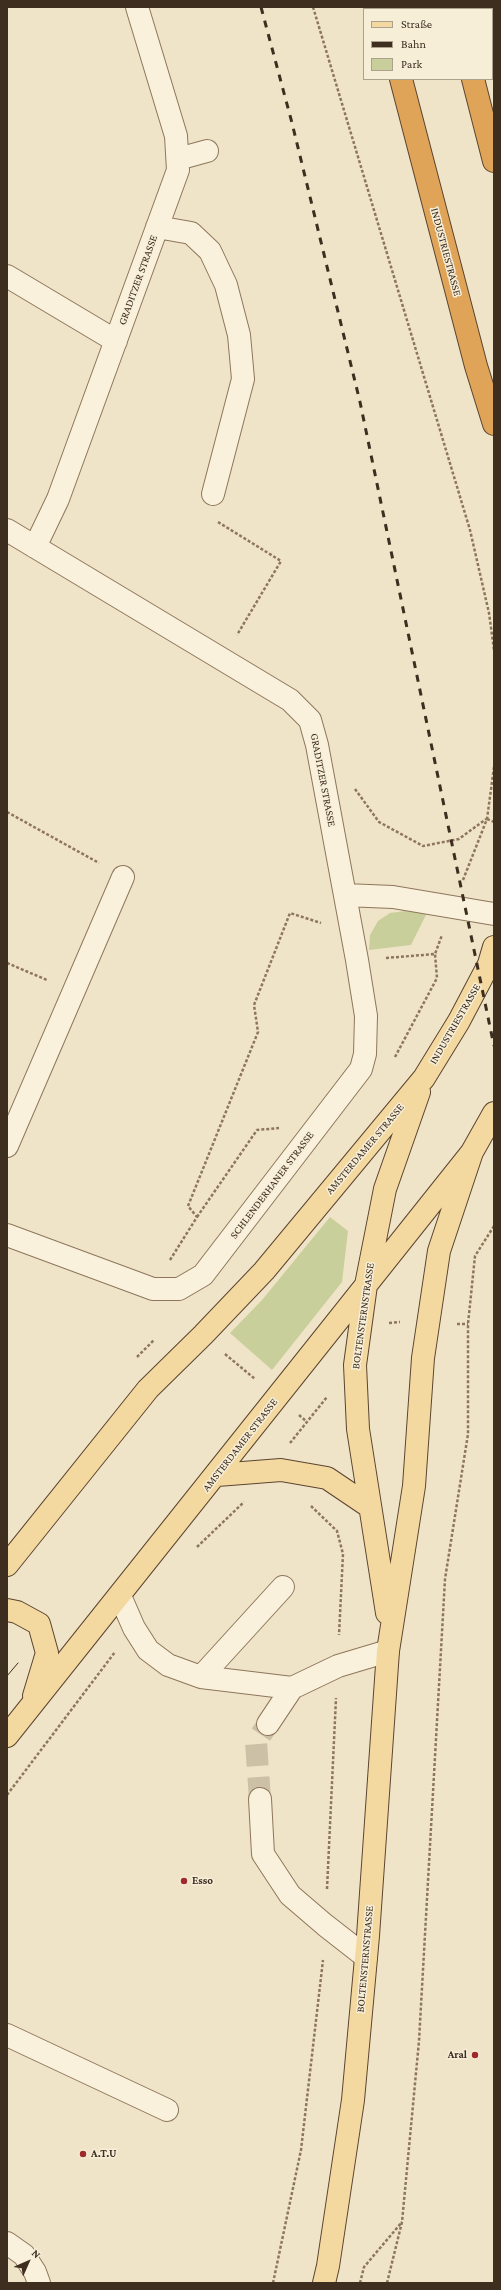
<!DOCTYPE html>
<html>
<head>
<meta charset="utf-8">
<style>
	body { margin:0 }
	#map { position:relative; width:501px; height:2290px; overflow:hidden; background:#f0e4c8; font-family:"Crimson Pro",serif }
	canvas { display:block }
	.frame { position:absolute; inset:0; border:8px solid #3d2e20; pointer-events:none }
	.legend { position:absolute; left:363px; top:8px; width:130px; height:72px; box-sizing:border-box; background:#f7eed8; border:1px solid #ada18e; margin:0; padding:5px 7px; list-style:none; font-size:12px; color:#3d2e20 }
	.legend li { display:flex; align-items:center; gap:8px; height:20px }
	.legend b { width:20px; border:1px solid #ada18e }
	.north { position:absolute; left:8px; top:2242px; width:40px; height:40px; -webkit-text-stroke:3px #f7eed8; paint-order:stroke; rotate:45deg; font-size:11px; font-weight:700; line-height:16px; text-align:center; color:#3d2e20 }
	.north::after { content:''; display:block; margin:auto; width:14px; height:18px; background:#3d2e20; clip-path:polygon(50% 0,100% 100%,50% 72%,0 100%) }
</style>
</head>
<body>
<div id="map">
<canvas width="501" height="2290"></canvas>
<div class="frame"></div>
<ul class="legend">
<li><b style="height:5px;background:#f3d9a0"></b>Straße</li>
<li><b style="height:5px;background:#3d2e20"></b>Bahn</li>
<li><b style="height:11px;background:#c9cf9b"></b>Park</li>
</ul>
<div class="north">N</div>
</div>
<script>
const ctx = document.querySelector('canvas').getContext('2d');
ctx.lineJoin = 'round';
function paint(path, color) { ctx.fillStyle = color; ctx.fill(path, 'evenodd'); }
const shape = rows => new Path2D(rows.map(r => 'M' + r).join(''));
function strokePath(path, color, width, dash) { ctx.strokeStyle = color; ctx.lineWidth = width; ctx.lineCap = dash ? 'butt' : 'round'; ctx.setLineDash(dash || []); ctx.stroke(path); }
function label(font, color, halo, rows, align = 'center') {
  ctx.font = font + ' "Crimson Pro",serif'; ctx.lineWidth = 3; ctx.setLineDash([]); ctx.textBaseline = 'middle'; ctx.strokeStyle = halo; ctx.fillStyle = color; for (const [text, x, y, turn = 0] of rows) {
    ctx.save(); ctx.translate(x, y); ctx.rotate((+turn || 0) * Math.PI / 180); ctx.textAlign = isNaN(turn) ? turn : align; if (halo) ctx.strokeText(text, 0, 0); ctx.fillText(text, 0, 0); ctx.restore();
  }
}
const green = shape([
	[405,911,427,913,411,945,369,950,370,935,378,921,390,913],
	[330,1217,348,1231,342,1282,272,1370,230,1333,262,1300]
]);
const minorTunnel = shape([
	[260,1799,256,1742,268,1724]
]);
const path = shape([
	[313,7,470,530,489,613,494,650],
	[218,522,281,561,237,635],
	[355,789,379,822,423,846,459,839,486,819],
	[7,812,99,863],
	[487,819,494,822],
	[463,880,487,819,494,767],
	[386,958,435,954,442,935],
	[7,963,47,980],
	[395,1057,437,978,435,954],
	[197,1217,257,1130,279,1128],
	[170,1260,197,1217,188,1206,258,1032,254,1005,290,913,321,923],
	[389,1323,400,1322],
	[457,1324,468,1324],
	[225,1354,255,1379],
	[137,1357,154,1340],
	[299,1415,306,1421],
	[290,1443,327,1397],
	[311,1506,337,1531,343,1554,339,1635],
	[197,1547,244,1502],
	[7,1795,115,1652],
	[327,1889,336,1698],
	[273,2283,301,2150,323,1960],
	[360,2283,364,2267,402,2222],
	[387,2283,402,2222,419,2041,445,1579,468,1434,468,1324,475,1256,494,1226]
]);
const minor = shape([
	[178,159,207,151],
	[157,227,191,233,210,251,226,285,239,335,243,379,213,494],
	[7,276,116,341],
	[7,530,290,700,310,720,317,745,357,960,366,1016,365,1054,361,1069,203,1275,179,1289,153,1289,7,1235],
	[35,547,58,499,178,170,176,136,137,7],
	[345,895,393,897,494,914],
	[7,1146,123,877],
	[120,1596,134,1628,148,1650,168,1665,201,1677,292,1688],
	[201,1677,283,1587],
	[268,1724,292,1688,338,1666,388,1651],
	[260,1799,263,1854,290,1895,325,1925,366,1957],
	[7,2035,167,2110],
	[7,2243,24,2255,35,2272,39,2283]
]);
const major = shape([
	[217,1475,281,1470,327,1478,370,1507],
	[7,1565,148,1389,203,1335,264,1271,424,1078,459,1021,489,964,494,947],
	[7,1610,17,1612,39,1624,47,1653,34,1696],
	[387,1613,358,1429,355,1365,366,1285,385,1189,419,1092],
	[7,1736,472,1152,494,1113],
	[324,2283,328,2266,353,2100,368,1936,388,1651,414,1486,423,1358,439,1251,472,1152]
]);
const highway = shape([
	[382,7,383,9],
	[455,7,455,9],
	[401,79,476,366,494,424],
	[473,79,494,161]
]);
const tram = shape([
	[7,1676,18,1663]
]);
const rail = shape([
	[261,7,292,123,360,402,494,1046]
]);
const markers = [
	[184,1881,4,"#9e2a2b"],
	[475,2055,4,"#9e2a2b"],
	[83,2154,4,"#9e2a2b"]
];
const streetNames = [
	["INDUSTRIESTRASSE",446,252,75],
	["GRADITZER STRASSE",138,280,-70],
	["GRADITZER STRASSE",323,780,79],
	["INDUSTRIESTRASSE",455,1024,-60],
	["AMSTERDAMER STRASSE",365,1149,-50],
	["SCHLENDERHANER STRASSE",272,1185,-53],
	["BOLTENSTERNSTRASSE",363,1316,-82],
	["AMSTERDAMER STRASSE",240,1445,-52],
	["BOLTENSTERNSTRASSE",365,1959,-85]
];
const poiNames = [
	["Esso",192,1881],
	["Aral",467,2055,"right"],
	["A.T.U",91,2154]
];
paint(green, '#c9cf9b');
strokePath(minorTunnel, '#ccc0a6', 22, [22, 11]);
strokePath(minor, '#8d765c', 24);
strokePath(major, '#5b4430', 24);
strokePath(highway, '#5b4430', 24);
strokePath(path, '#8d765c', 2.5, [3, 2]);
strokePath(minor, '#faf1dc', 22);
strokePath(major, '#f3d9a0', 22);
strokePath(highway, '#e0a458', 22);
strokePath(tram, '#3d2e20', 1);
strokePath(rail, '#3d2e20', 3, [7, 7]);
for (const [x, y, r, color] of markers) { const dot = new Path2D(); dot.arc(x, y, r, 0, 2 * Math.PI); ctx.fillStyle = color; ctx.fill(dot); strokePath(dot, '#f7eed8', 1.5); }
label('11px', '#3d2e20', '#f7eed8', streetNames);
label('bold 11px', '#3d2e20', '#f7eed8', poiNames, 'left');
</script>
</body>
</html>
